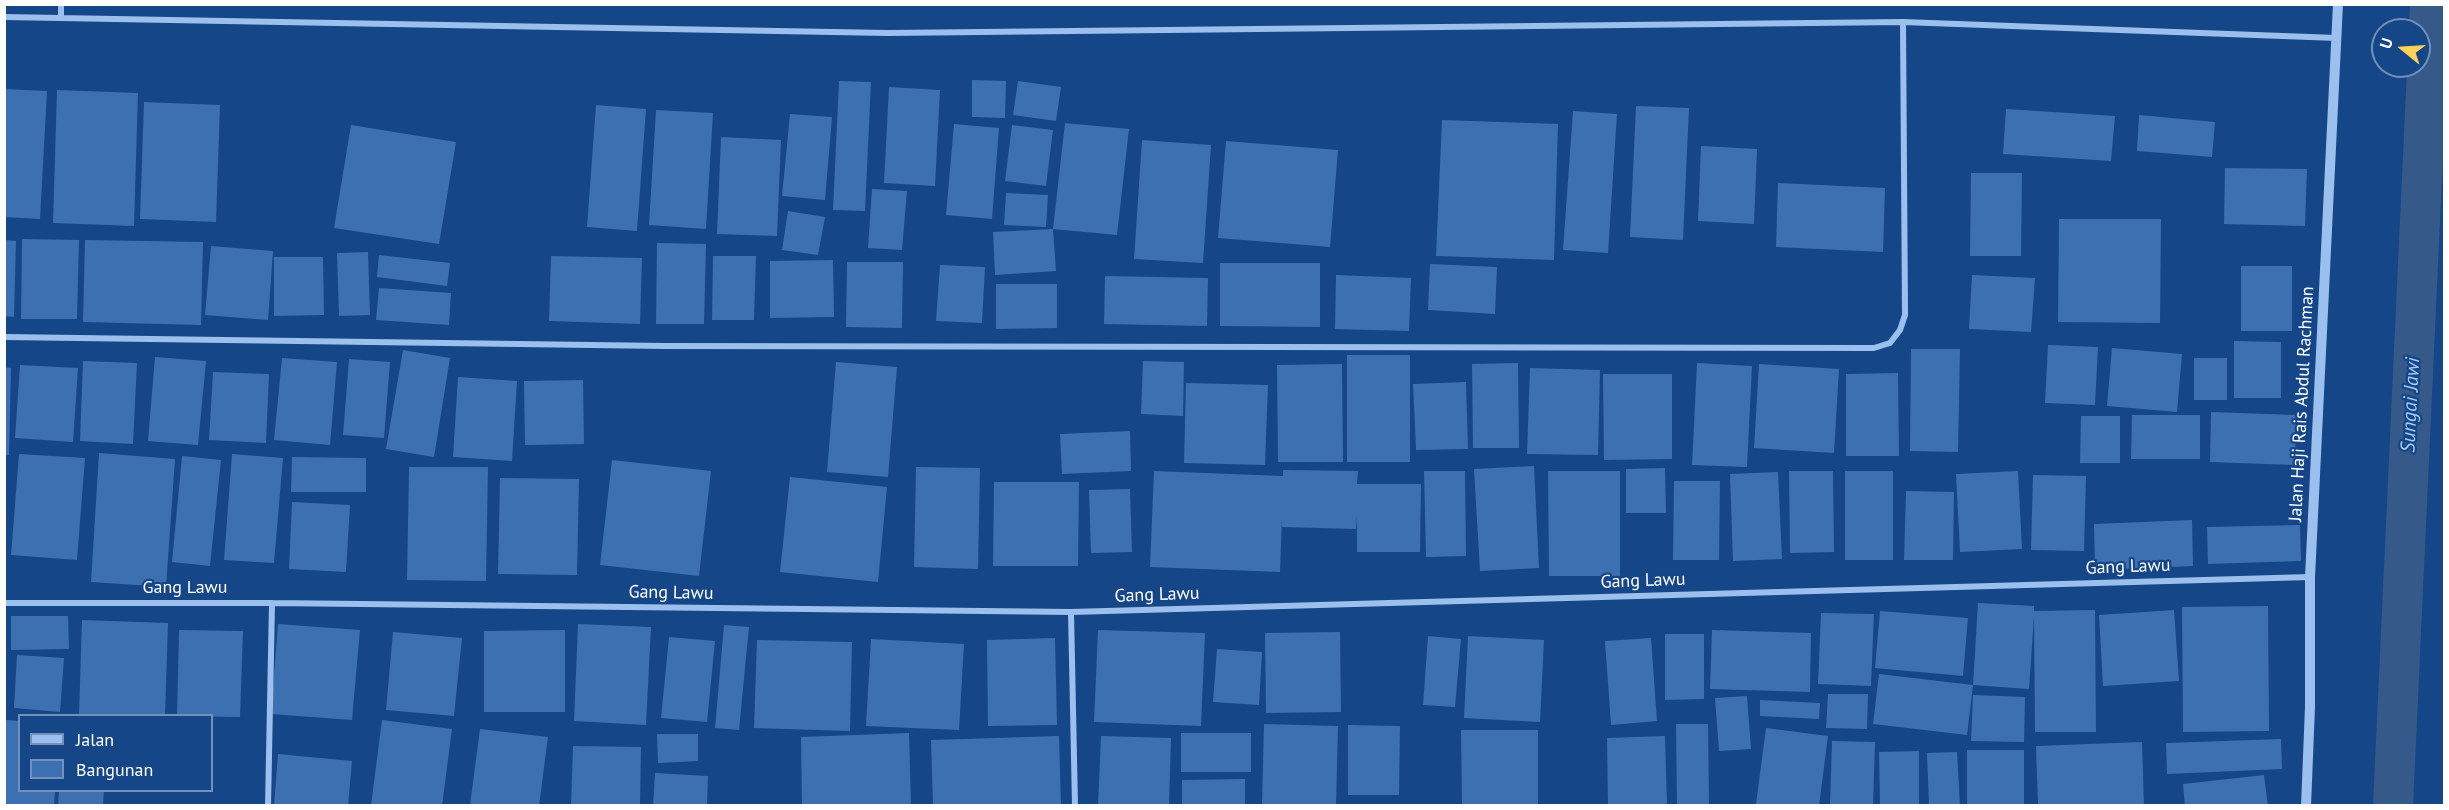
<!DOCTYPE html>
<html>
<head>
<meta charset="utf-8">
<style>
	body { margin:0 }
	#map { position:relative; width:2449px; height:810px; overflow:hidden; background:#154687; font-family:"PT Sans",sans-serif }
	canvas { display:block }
	.frame { position:absolute; inset:0; border:6px solid #fff; pointer-events:none }
	.legend { position:absolute; left:18px; top:714px; width:195px; height:78px; box-sizing:border-box; background:#154687; border:2px solid #7390b7; margin:0; padding:8px 10px; list-style:none; font-size:18px; color:#fff }
	.legend li { display:flex; align-items:center; gap:12px; height:30px }
	.legend b { width:30px; border:2px solid #7390b7 }
	.north { position:absolute; left:2371px; top:18px; width:60px; height:60px; box-sizing:border-box; background:#154687; border:2px solid #7390b7; border-radius:50%; rotate:288deg; font-size:16px; font-weight:700; line-height:24px; text-align:center; color:#fff }
	.north::after { content:''; display:block; margin:auto; width:21px; height:27px; background:#ffd159; clip-path:polygon(50% 0,100% 100%,50% 72%,0 100%) }
</style>
</head>
<body>
<div id="map">
<canvas width="2449" height="810"></canvas>
<div class="frame"></div>
<ul class="legend">
<li><b style="height:8px;background:#9bc0ee"></b>Jalan</li>
<li><b style="height:16px;background:#3d70b1"></b>Bangunan</li>
</ul>
<div class="north">U</div>
</div>
<script>
const ctx = document.querySelector('canvas').getContext('2d');
ctx.lineJoin = 'round';
const shape = rows => new Path2D(rows.map(r => 'M' + r).join(''));
function strokePath(path, color, width, dash) { ctx.strokeStyle = color; ctx.lineWidth = width; ctx.lineCap = dash ? 'butt' : 'round'; ctx.setLineDash(dash || []); ctx.stroke(path); }
function paint(path, color) { ctx.fillStyle = color; ctx.fill(path, 'evenodd'); }
function label(font, color, halo, rows, align = 'center') {
  ctx.font = font + ' "PT Sans",sans-serif'; ctx.lineWidth = 4.5; ctx.setLineDash([]); ctx.textBaseline = 'middle'; ctx.strokeStyle = halo; ctx.fillStyle = color; for (const [text, x, y, turn = 0] of rows) {
    ctx.save(); ctx.translate(x, y); ctx.rotate((+turn || 0) * Math.PI / 180); ctx.textAlign = isNaN(turn) ? turn : align; if (halo) ctx.strokeText(text, 0, 0); ctx.fillText(text, 0, 0); ctx.restore();
  }
}
const canal = shape([
	[2393,806,2430,4]
]);
const building = shape([
	[972,80,1006,81,1005,118,972,117],
	[839,81,871,82,865,211,833,210],
	[1018,81,1061,87,1056,121,1013,115],
	[889,87,940,90,935,186,884,183],
	[4,89,47,91,40,219,4,217],
	[57,90,138,93,134,226,53,223],
	[144,102,220,105,216,222,140,219],
	[596,105,646,109,637,231,587,227],
	[1636,106,1689,108,1683,240,1630,237],
	[2006,109,2115,116,2111,161,2003,154],
	[656,110,713,113,706,229,649,225],
	[1573,111,1617,114,1608,253,1563,250],
	[790,114,832,117,825,200,782,196],
	[2139,115,2215,122,2212,157,2137,151],
	[1442,120,1558,124,1554,260,1436,256],
	[1065,123,1129,129,1117,235,1053,229,1056,271,995,275,993,232,1053,229],
	[954,124,999,128,992,219,946,215],
	[351,125,456,142,439,244,334,228],
	[1012,125,1053,130,1046,186,1005,181],
	[721,137,781,140,777,236,717,234],
	[1142,140,1211,145,1203,263,1134,259],
	[1226,141,1338,150,1330,247,1218,238],
	[1701,146,1757,149,1754,224,1698,221],
	[2225,168,2307,169,2305,226,2224,224],
	[1971,173,2022,173,2021,256,1970,256],
	[1778,183,1885,188,1883,252,1776,247],
	[872,189,907,191,902,250,868,248],
	[1006,193,1048,195,1046,227,1004,225],
	[788,211,825,217,818,255,782,250],
	[2059,219,2161,219,2160,323,2058,322],
	[22,239,79,240,77,319,21,319],
	[4,240,16,241,14,317,4,316],
	[85,240,203,242,201,325,83,322],
	[657,243,706,244,704,324,656,324],
	[211,246,273,251,268,320,205,315],
	[368,252,370,315,339,316,337,253],
	[379,255,450,263,447,286,377,277],
	[551,256,642,258,640,324,549,321],
	[713,256,756,256,754,320,712,320],
	[274,257,323,257,324,315,274,316],
	[833,260,834,317,770,318,770,261],
	[847,262,903,262,902,328,846,327],
	[1220,263,1320,263,1320,327,1220,326],
	[1430,264,1497,267,1495,314,1428,310],
	[940,265,985,267,982,323,936,321],
	[2241,266,2292,266,2292,331,2241,331],
	[1336,275,1411,278,1409,331,1335,329],
	[1972,275,2035,278,2031,332,1969,329],
	[1105,276,1208,278,1207,326,1104,324],
	[996,284,1057,284,1057,328,996,329],
	[379,288,451,293,449,325,376,320],
	[2234,341,2281,342,2281,398,2234,398],
	[2048,345,2098,347,2095,405,2045,403],
	[2112,348,2182,354,2177,412,2107,406],
	[1911,349,1960,349,1958,452,1910,451],
	[403,350,450,358,434,457,386,449],
	[1347,355,1410,355,1410,462,1347,462],
	[155,357,206,361,198,445,148,441],
	[282,358,337,362,330,445,274,440],
	[2194,358,2227,358,2227,400,2194,400],
	[349,359,390,362,384,438,343,435],
	[83,361,137,363,133,444,80,441],
	[1143,361,1184,362,1183,416,1141,414],
	[836,362,897,367,888,477,827,472],
	[1518,363,1519,448,1473,448,1472,364],
	[1697,363,1752,366,1747,467,1692,465],
	[1342,364,1343,462,1278,462,1277,365],
	[1759,364,1839,369,1834,453,1754,448],
	[20,365,78,368,73,442,15,438],
	[4,367,11,368,9,455,4,455],
	[1530,368,1600,370,1598,455,1527,454],
	[213,372,269,374,266,443,209,440],
	[1898,373,1899,456,1846,456,1846,374],
	[1603,374,1672,374,1672,459,1604,460],
	[458,377,517,381,512,461,453,457],
	[583,380,584,444,525,445,524,381],
	[1466,382,1468,449,1416,450,1413,384],
	[1186,383,1268,385,1265,465,1184,463],
	[2211,412,2296,415,2295,465,2210,462],
	[2132,415,2200,415,2200,459,2131,459],
	[2081,416,2120,416,2120,463,2080,463],
	[1130,431,1131,471,1062,474,1060,434],
	[99,453,175,459,166,587,91,582],
	[19,454,85,458,77,560,11,555],
	[232,454,283,458,274,563,224,560],
	[182,456,221,460,210,566,172,562],
	[292,457,366,458,366,492,291,492],
	[612,460,711,471,699,576,600,565],
	[1534,466,1539,568,1480,571,1474,469],
	[409,467,488,467,486,581,407,580],
	[916,467,980,468,978,569,914,567],
	[1665,468,1666,513,1626,513,1626,469],
	[1283,470,1358,471,1357,484,1421,484,1420,552,1357,552,1357,516,1356,529,1282,527,1282,517,1280,572,1150,567,1154,471,1283,476],
	[1424,471,1465,471,1466,556,1426,557],
	[1548,471,1620,471,1620,576,1549,576],
	[1789,471,1833,471,1834,552,1790,553],
	[1845,471,1893,471,1893,560,1845,560],
	[2018,471,2022,549,1960,552,1956,474],
	[1778,472,1782,559,1733,561,1730,474],
	[2033,475,2086,476,2084,551,2031,550],
	[790,477,887,487,878,582,780,572],
	[500,478,579,479,577,575,498,574],
	[1674,481,1720,481,1719,560,1673,560],
	[994,482,1079,482,1078,566,993,566],
	[1130,489,1132,552,1091,553,1089,490],
	[1906,491,1954,492,1953,560,1904,560],
	[292,502,350,505,346,572,289,569],
	[2192,520,2193,566,2095,570,2094,524],
	[2300,525,2301,561,2208,564,2207,527],
	[1978,603,2034,606,2034,611,2095,610,2096,732,2035,732,2034,616,2029,689,1973,685],
	[2268,606,2269,731,2183,732,2182,607],
	[2174,610,2179,681,2103,686,2099,615],
	[1880,611,1968,618,1963,676,1875,668],
	[1821,613,1874,614,1871,686,1818,684],
	[11,616,68,616,69,649,11,650],
	[82,620,168,623,165,716,79,715],
	[278,624,360,630,352,720,271,714],
	[578,624,651,627,646,725,574,721],
	[724,625,749,627,739,730,715,728],
	[179,630,243,631,240,717,177,716],
	[565,630,565,712,484,712,484,631],
	[1098,630,1205,633,1201,726,1094,722],
	[1712,630,1811,633,1810,692,1710,689],
	[393,632,462,638,454,716,386,710],
	[1340,632,1341,712,1266,713,1265,633],
	[1665,634,1704,634,1704,699,1665,700],
	[1428,636,1461,639,1455,707,1423,705],
	[1468,636,1544,640,1540,722,1464,718],
	[669,637,715,641,707,722,661,718],
	[1055,638,1057,725,988,726,987,640],
	[1651,638,1657,721,1611,725,1605,641],
	[871,639,964,644,959,730,866,726],
	[757,640,852,642,850,731,754,728],
	[1217,649,1262,652,1259,705,1213,702],
	[17,655,64,658,60,712,14,708],
	[1879,674,1973,685,1967,735,1873,724],
	[1828,694,1868,694,1867,729,1826,728],
	[1973,695,2025,697,2024,742,1971,741],
	[1747,696,1751,749,1719,751,1715,698],
	[1760,700,1820,703,1819,719,1760,716],
	[5,720,20,721,20,790,55,790,54,806,5,806],
	[382,720,452,729,442,806,371,805],
	[1264,724,1338,726,1336,806,1262,806],
	[1676,724,1708,724,1709,806,1677,806],
	[1348,725,1400,726,1399,795,1348,795],
	[1766,728,1828,736,1819,806,1756,804],
	[480,729,548,737,539,806,470,805],
	[1461,730,1538,730,1538,806,1462,806],
	[909,733,911,806,802,806,801,737],
	[1181,733,1251,733,1251,772,1181,772],
	[657,734,698,734,698,761,658,763],
	[1059,736,1061,806,933,806,931,740],
	[1101,736,1171,738,1169,806,1098,806],
	[1665,736,1667,806,1608,806,1607,738],
	[2281,739,2282,769,2167,774,2166,743],
	[1832,741,1875,742,1873,806,1830,805],
	[2142,742,2144,806,2038,806,2036,746],
	[573,746,641,747,640,806,571,806],
	[1967,750,2024,750,2024,806,1967,806],
	[1919,751,1919,806,1880,806,1879,752],
	[1957,752,1960,806,1929,806,1927,753],
	[278,754,352,761,348,806,274,806],
	[655,773,708,776,707,806,653,806],
	[2264,775,2268,806,2185,806,2183,784],
	[1245,779,1245,806,1182,806,1182,780],
	[59,790,104,790,103,806,58,806]
]);
const minor = shape([
	[61,4,61,18],
	[4,17,888,33,1903,22,2337,38],
	[4,337,665,346,1874,348,1890,343,1900,330,1905,315,1903,22],
	[4,603,272,603,1071,612,2310,577],
	[1071,612,1075,806],
	[268,806,272,603]
]);
const tertiary = shape([
	[2306,806,2310,707,2310,577,2338,4]
]);
const streetNames = [
	["Jalan Haji Rais Abdul Rachman",2302,404,-87],
	["Gang Lawu",2128,567,-2],
	["Gang Lawu",1643,581,-2],
	["Gang Lawu",185,588],
	["Gang Lawu",671,593,1],
	["Gang Lawu",1157,595,-2]
];
const waterNames = [
	["Sungai Jawi",2411,405,-87]
];
strokePath(canal, '#355a8a', 40);
paint(building, '#3d70b1');
strokePath(minor, '#9bc0ee', 6);
strokePath(tertiary, '#9bc0ee', 10);
label('18px', '#fff', '#154687', streetNames);
label('italic 20px', '#a7caf6', '#154687', waterNames);
</script>
</body>
</html>
